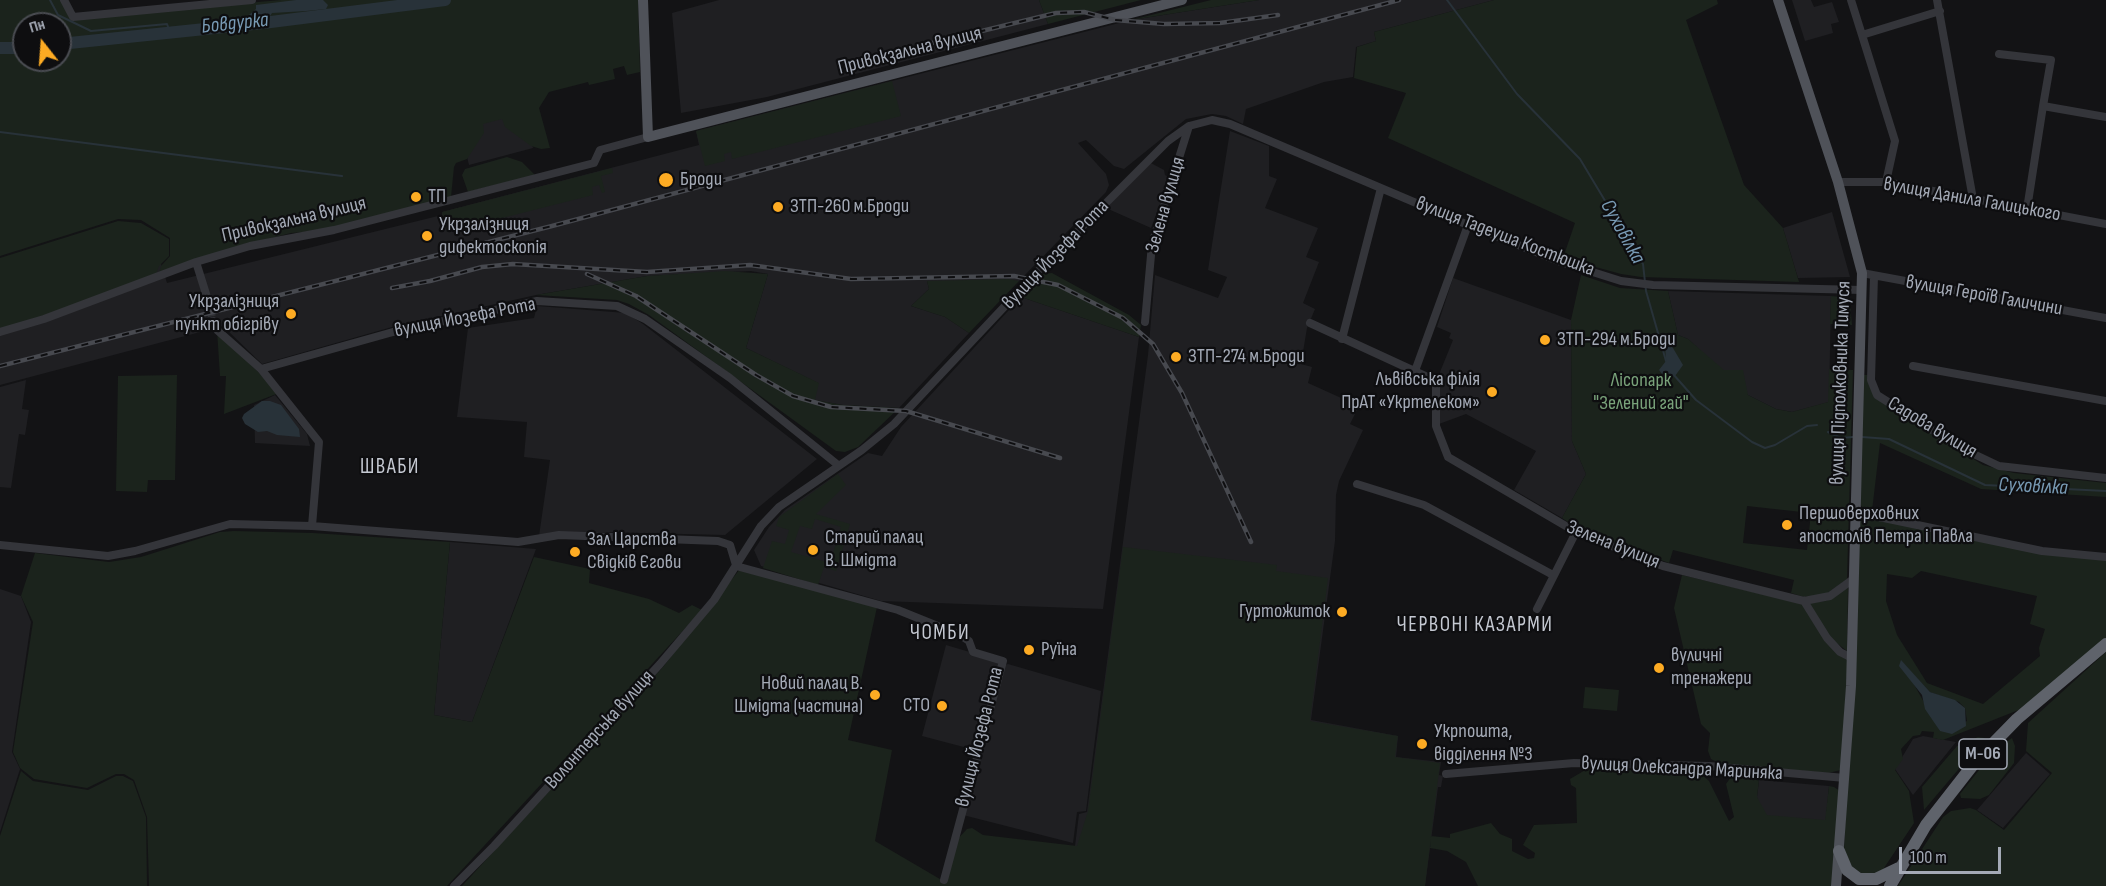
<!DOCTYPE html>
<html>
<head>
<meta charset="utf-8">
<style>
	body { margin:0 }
	#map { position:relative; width:2106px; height:886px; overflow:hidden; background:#131315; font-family:"Sofia Sans Condensed",sans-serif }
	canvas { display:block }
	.north { position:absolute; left:12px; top:12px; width:60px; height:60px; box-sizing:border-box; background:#0e0e10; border:2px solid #4a4c52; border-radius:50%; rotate:343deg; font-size:16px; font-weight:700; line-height:24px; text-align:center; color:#a4aab6 }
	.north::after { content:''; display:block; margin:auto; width:21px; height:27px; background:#fdab23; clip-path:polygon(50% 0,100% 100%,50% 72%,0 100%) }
	.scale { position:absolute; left:1899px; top:847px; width:102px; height:27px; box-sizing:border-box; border:3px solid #a4aab6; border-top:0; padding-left:8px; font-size:18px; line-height:21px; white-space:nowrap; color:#a4aab6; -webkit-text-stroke:4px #0e0e10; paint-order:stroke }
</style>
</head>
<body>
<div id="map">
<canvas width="2106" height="886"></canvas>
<div class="north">Пн</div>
<div class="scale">100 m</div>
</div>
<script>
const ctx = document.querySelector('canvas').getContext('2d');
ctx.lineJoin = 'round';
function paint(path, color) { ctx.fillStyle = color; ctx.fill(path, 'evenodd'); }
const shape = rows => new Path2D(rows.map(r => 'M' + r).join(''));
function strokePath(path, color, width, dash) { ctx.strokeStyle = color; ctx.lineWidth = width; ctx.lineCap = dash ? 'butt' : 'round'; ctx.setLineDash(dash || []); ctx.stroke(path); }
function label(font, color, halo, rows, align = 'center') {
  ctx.font = font + ' "Sofia Sans Condensed",sans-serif'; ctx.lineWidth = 4.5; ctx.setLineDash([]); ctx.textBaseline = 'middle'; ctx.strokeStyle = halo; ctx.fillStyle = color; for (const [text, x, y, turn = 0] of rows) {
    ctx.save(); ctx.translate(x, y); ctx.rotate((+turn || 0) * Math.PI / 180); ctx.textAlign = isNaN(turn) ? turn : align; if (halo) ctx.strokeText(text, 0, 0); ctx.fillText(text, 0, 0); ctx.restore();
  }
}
const built = shape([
	[719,0,1039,0,1048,24,767,97,681,113,672,13],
	[1259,0,1494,0,1374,32,1376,41,1356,47,1353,77,1324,82,1246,109,1243,124,1226,116,1212,114,1186,119,1124,169,1114,166,1086,140,1078,143,1106,174,1109,185,1106,192,1019,281,927,281,929,289,911,306,945,317,969,333,899,408,843,405,814,400,818,383,746,348,768,274,751,271,647,276,536,295,392,327,262,364,223,326,0,385,0,280,153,238,167,283,442,215,442,212,699,145,696,131,1131,20],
	[1792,0,1811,0,1814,7,1832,2,1839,22,1831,24,1833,33,1805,41],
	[524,112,533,148,469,165,460,129],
	[1230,131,1269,146,1269,176,1277,179,1265,208,1318,228,1306,257,1319,262,1303,303,1315,309,1307,328,1301,364,1312,367,1308,383,1359,406,1350,424,1363,430,1339,481,1336,495,1335,541,1311,720,1398,736,1396,757,1441,762,1439,775,1443,776,1441,787,1438,787,1425,886,1070,886,1079,814,1087,812,1148,355,1155,275,1218,298,1227,277,1208,270],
	[1149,162,1164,170,1165,175,1170,178,1151,228,1106,208],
	[1832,212,1850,277,1798,278,1783,228],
	[1453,278,1571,320,1572,441,1586,474,1562,518,1514,490,1536,451,1466,414,1439,424,1440,372,1453,340,1449,338,1451,333,1437,327],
	[1668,291,1831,296,1829,402,1792,412,1776,409,1748,395,1688,339,1678,335],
	[1021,297,1139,337,1103,609,881,601,761,566,754,550,769,527,785,510,868,453,882,456,901,427],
	[537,306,626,313,643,324,817,459,725,535,600,532,539,536,550,460,524,457,527,422,457,417,468,328,534,318],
	[26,380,22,409,29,410,25,435,19,434,11,488,0,487,0,387],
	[275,395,307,434,310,446,255,443,254,405],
	[450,542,536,549,472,722,434,715],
	[0,589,21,596,31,622,12,752,20,769,0,832],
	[946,645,1000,661,975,750,922,736],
	[1008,664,1101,691,1086,811,1077,812,1073,843,963,815,1002,666],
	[1923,736,1956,742,1913,795,1895,769,1913,739],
	[2026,753,2050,774,2003,828,1977,810],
	[1759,780,1829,786,1823,849,1764,844,1757,797]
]);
const green = shape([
	[0,0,63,0,73,18,281,0,638,0,640,72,627,75,624,66,613,69,615,79,589,85,588,82,549,92,539,108,550,148,541,149,531,146,505,127,502,119,483,124,484,133,467,159,456,163,454,167,451,197,318,231,291,233,249,244,159,273,161,266,170,256,170,238,141,220,118,219,0,256],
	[24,24,60,24,60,60,24,60],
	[1039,0,1141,0,1048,24],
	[1211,0,1259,0,1131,20],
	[1494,0,1717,0,1718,4,1686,20,1744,185,1783,228,1799,282,1641,277,1621,274,1563,258,1575,223,1388,138,1406,93,1354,78,1357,47,1376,41,1374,32],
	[892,81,901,116,732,159,731,152,724,154,725,161,705,166,696,131],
	[507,157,522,162,535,175,468,192,462,175,465,169],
	[612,168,613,173,601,176,605,192,602,193,599,185,592,187,593,195,447,232,442,212],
	[118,221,141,223,169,239,169,256,159,266,156,274,44,317,0,329,0,258],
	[725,271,768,274,746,348,819,383,815,400,843,405,899,408,858,447,845,452,836,451,649,315,629,304,617,300,536,295,647,276],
	[1052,273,1129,315,1141,325,1139,337,1021,297,1043,274],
	[1581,275,1620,288,1668,291,1678,335,1688,339,1724,370,1743,370,1748,395,1776,409,1792,412,1828,402,1829,369,1853,370,1847,579,1825,595,1804,597,1791,593,1794,580,1673,550,1669,563,1577,528,1562,518,1586,474,1572,441,1571,320],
	[1747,506,1811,513,1807,550,1743,543],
	[1008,279,1019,281,969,333,945,317,911,306,929,289,927,281],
	[1831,296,1841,297,1850,304,1852,325,1830,324],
	[217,330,279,393,224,414,226,376,220,376],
	[177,375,175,480,148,480,147,492,116,491,118,376],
	[1863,375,1868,375,1874,397,1983,465,2014,473,2106,483,2106,497,1981,489,1880,443,1872,511,1863,508,1860,504],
	[838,474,846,485,816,514,850,524,836,571,824,567,818,585,763,568,772,541,785,544,789,530,776,526,779,517],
	[815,519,841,527,830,563,791,552,800,526,812,529],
	[1858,513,2042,551,2106,557,2106,638,2026,707,1943,740,1933,738,1934,732,1922,731,1920,735,1913,736,1901,749,1903,759,1895,770,1909,791,1914,823,1882,871,1874,874,1861,873,1851,866,1844,851],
	[1921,571,2037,596,2030,624,2045,629,2039,648,2040,656,1983,704,1927,683,1897,635,1886,601,1887,574,1912,578],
	[1901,661,1930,692,1959,702,1965,708,1967,721,1940,731],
	[234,531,313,533,450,542,434,715,472,722,534,557,590,569,589,583,649,599,679,613,692,605,702,610,447,886,149,886,147,817,134,780,124,774,116,774,87,788,34,779,20,768,13,752,33,622,21,596,35,553,109,562,141,557,220,532],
	[1123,547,1277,565,1276,571,1328,578,1310,721,1398,736,1395,757,1440,763,1425,886,462,886,663,667,740,569,877,607,848,740,892,750,875,841,945,882,955,842,967,829,972,828,983,835,1077,846,1088,811],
	[1682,575,1803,604,1848,659,1841,770,1828,773,1721,764,1711,759,1708,751,1710,733,1701,724,1674,608],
	[1848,587,1847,651,1829,637,1808,603,1826,601],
	[2106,652,2106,886,1898,886,1943,817,1951,811,1970,808,1976,810,2004,830,2052,773,2026,751,2028,723],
	[1585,687,1619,690,1617,711,1583,708],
	[1978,737,1985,738,1924,810,1922,787,1957,746],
	[2012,738,2015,746,2014,763,1989,795,1980,799,1961,798,1960,794,1983,765,1999,747],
	[1587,769,1698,771,1709,781,1729,821,1734,817,1726,784,1731,777,1759,780,1757,797,1767,815,1825,820,1829,786,1834,787,1840,791,1832,886,1478,886,1466,862,1447,851,1430,848,1431,836,1450,838,1450,834,1491,823,1500,834,1512,839,1512,851,1528,859,1534,858,1535,853,1523,845,1534,825,1577,823,1576,788,1571,785,1570,779],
	[21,771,33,781,88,790,116,776,123,776,133,781,146,817,147,886,0,886,0,836]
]);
const water = shape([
	[296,0,323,0,328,5,326,9,306,11,272,13,270,16,251,18,249,15,256,9,256,5],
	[1670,343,1683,365,1675,376,1666,379,1659,370,1666,361,1665,344],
	[262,401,270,401,281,405,299,429,300,437,277,435,267,431,258,432,245,424,242,418,244,414],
	[1901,660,1930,692,1955,700,1965,708,1966,726,1952,734,1940,731,1925,709,1922,695,1899,666]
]);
const stream = shape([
	[50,0,58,15,91,31,167,24,170,32],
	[1447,0,1517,94,1580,159,1643,264,1646,291,1666,361],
	[0,132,342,176],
	[1673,374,1696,400,1752,442,1765,448,1775,445,1807,426,1817,425],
	[1828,432,1841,438,1853,437],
	[1862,437,1889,439,1985,485,2106,491]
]);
const river = shape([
	[60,44,263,23,445,0],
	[0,48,24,48]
]);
const minorTunnel = shape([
	[207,297,213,321]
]);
const minor = shape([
	[64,0,73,17,252,0],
	[1851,0,1862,35,1940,11],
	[1937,0,1973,199],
	[1862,35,1895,141,1886,182],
	[1999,54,2051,60,2043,106,2106,117],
	[1838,182,1886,182,2106,224],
	[2027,209,2043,106],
	[196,262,207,297],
	[1862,273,2106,318],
	[1874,276,1871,380,1877,395,1959,447,1999,466,2106,478],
	[213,321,217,330,261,369,319,442,312,526],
	[1145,322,1152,244,1189,126],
	[1310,323,1436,381,1436,426,1448,457,1576,532,1663,566,1804,601,1830,596,1852,580],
	[0,332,44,319,196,262,250,246,334,230,594,163,600,150,648,137],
	[1342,339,1381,188],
	[1913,366,2106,401],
	[261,369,393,332,537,301,617,306,645,319,730,378,838,465],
	[1415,371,1468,225],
	[1357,484,1424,505,1553,575],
	[1855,512,2042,551,2106,557],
	[0,545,108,556,135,551,230,524,312,526,518,542,559,535,718,541,730,545,736,565],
	[736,566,898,610,960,635,969,641,973,652,1003,661,944,880],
	[1804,601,1827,638,1840,652,1852,658],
	[1537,609,1576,532],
	[1446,774,1574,763,1709,766,1845,778],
	[454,886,494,846,660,664,714,600,761,526,779,507,862,450,894,424,1037,272,1168,141,1189,126,1212,120,1230,124,1468,225,1561,262,1621,281,1653,285,1862,290]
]);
const major = shape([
	[643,0,648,137,1182,0],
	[1778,0,1838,182,1862,273,1851,686,1836,886]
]);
const highway = shape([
	[1839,851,1847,870,1859,879,1876,879,1899,868],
	[1890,886,1926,825,1976,761,2017,719,2106,644]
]);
const rail = shape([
	[924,45,1056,13,1084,12,1115,20,1164,24,1220,23,1278,15],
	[587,274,636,296,756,375,793,396,831,407,906,411,1060,458],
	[392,288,430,281,482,267,513,264,647,272,750,265,851,279,1014,276,1058,285,1123,318,1153,344,1182,393,1251,542],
	[201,305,216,301],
	[0,366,552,226,1399,0]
]);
const markers = [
	[666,180,8,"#fdab23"],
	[416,197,6,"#fdab23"],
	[778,207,6,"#fdab23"],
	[427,236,6,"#fdab23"],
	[291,314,6,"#fdab23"],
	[1545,340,6,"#fdab23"],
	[1176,357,6,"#fdab23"],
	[1492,392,6,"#fdab23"],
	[1787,525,6,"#fdab23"],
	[813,550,6,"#fdab23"],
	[575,552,6,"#fdab23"],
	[1342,612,6,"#fdab23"],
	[1029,650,6,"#fdab23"],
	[1659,668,6,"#fdab23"],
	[875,695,6,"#fdab23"],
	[942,706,6,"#fdab23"],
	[1422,744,6,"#fdab23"]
];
const shields = [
	[1983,754,48]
];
const shieldNames = [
	["М-06",1983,754]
];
const streetNames = [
	["Привокзальна вулиця",910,51,-14],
	["вулиця Данила Галицького",1972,200,10],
	["Зелена вулиця",1166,205,-74],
	["Привокзальна вулиця",294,220,-13],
	["вулиця Тадеуша Костюшка",1505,237,21],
	["вулиця Йозефа Рота",1056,255,-46],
	["вулиця Героїв Галичини",1984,296,10],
	["вулиця Йозефа Рота",465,318,-11],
	["вулиця Підполковника Тимуся",1841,383,-88],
	["Садова вулиця",1932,428,31],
	["Зелена вулиця",1613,545,22],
	["Волонтерська вулиця",600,730,-48],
	["вулиця Йозефа Рота",980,737,-76],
	["вулиця Олександра Мариняка",1682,769,3]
];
const poiNames = [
	["Броди",680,180],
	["ТП",428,197],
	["ЗТП-260 м.Броди",790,207],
	["Укрзалізниця",439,225],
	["дифектоскопія",439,248],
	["Укрзалізниця",279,302,"right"],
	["пункт обігріву",279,325,"right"],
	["ЗТП-294 м.Броди",1557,340],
	["ЗТП-274 м.Броди",1188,357],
	["Львівська філія",1480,380,"right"],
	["ПрАТ «Укртелеком»",1480,403,"right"],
	["Першоверховних",1799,514],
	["апостолів Петра і Павла",1799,537],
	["Старий палац",825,538],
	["В. Шмідта",825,561],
	["Зал Царства",587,540],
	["Свідків Єгови",587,563],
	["Гуртожиток",1330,612,"right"],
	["Руїна",1041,650],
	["вуличні",1671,656],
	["тренажери",1671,679],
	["Новий палац В.",863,684,"right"],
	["Шмідта (частина)",863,707,"right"],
	["СТО",930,706,"right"],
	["Укрпошта,",1434,732],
	["відділення №3",1434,755]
];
const parkNames = [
	["Лісопарк",1641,381],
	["\"Зелений гай\"",1641,404]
];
const waterNames = [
	["Бовдурка",235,24,-6],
	["Суховілка",1622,232,61],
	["Суховілка",2033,487,3]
];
const neighbourhoodNames = [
	["ШВАБИ",390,468],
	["ЧЕРВОНІ КАЗАРМИ",1475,626],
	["ЧОМБИ",940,634]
];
paint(built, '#1f1f22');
paint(green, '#1b231c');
paint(water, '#283239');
strokePath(stream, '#283239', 2);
strokePath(river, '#283239', 12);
strokePath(minorTunnel, '#303135', 8, [8, 4]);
strokePath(minor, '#34353a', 8);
strokePath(major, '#4f5259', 10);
strokePath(highway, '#5f636b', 12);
strokePath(rail, '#47494f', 4.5);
strokePath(rail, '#0e0e10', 2, [7]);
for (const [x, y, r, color] of markers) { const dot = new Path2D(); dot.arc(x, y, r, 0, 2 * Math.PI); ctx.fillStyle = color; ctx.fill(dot); strokePath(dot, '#0e0e10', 2); }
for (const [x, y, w] of shields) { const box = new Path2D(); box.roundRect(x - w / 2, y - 15, w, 30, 4.5); ctx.fillStyle = '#0e0e10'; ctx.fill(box); strokePath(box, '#a4aab6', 1.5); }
label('bold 18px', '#a4aab6', null, shieldNames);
label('20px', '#a4aab6', '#0e0e10', streetNames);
label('20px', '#a4aab6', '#0e0e10', poiNames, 'left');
label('20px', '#79a27a', '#0e0e10', parkNames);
label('italic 21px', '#789ab4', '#0e0e10', waterNames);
ctx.letterSpacing = '1.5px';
label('21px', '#c5c9d2', '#0e0e10', neighbourhoodNames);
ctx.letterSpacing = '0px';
</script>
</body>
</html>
